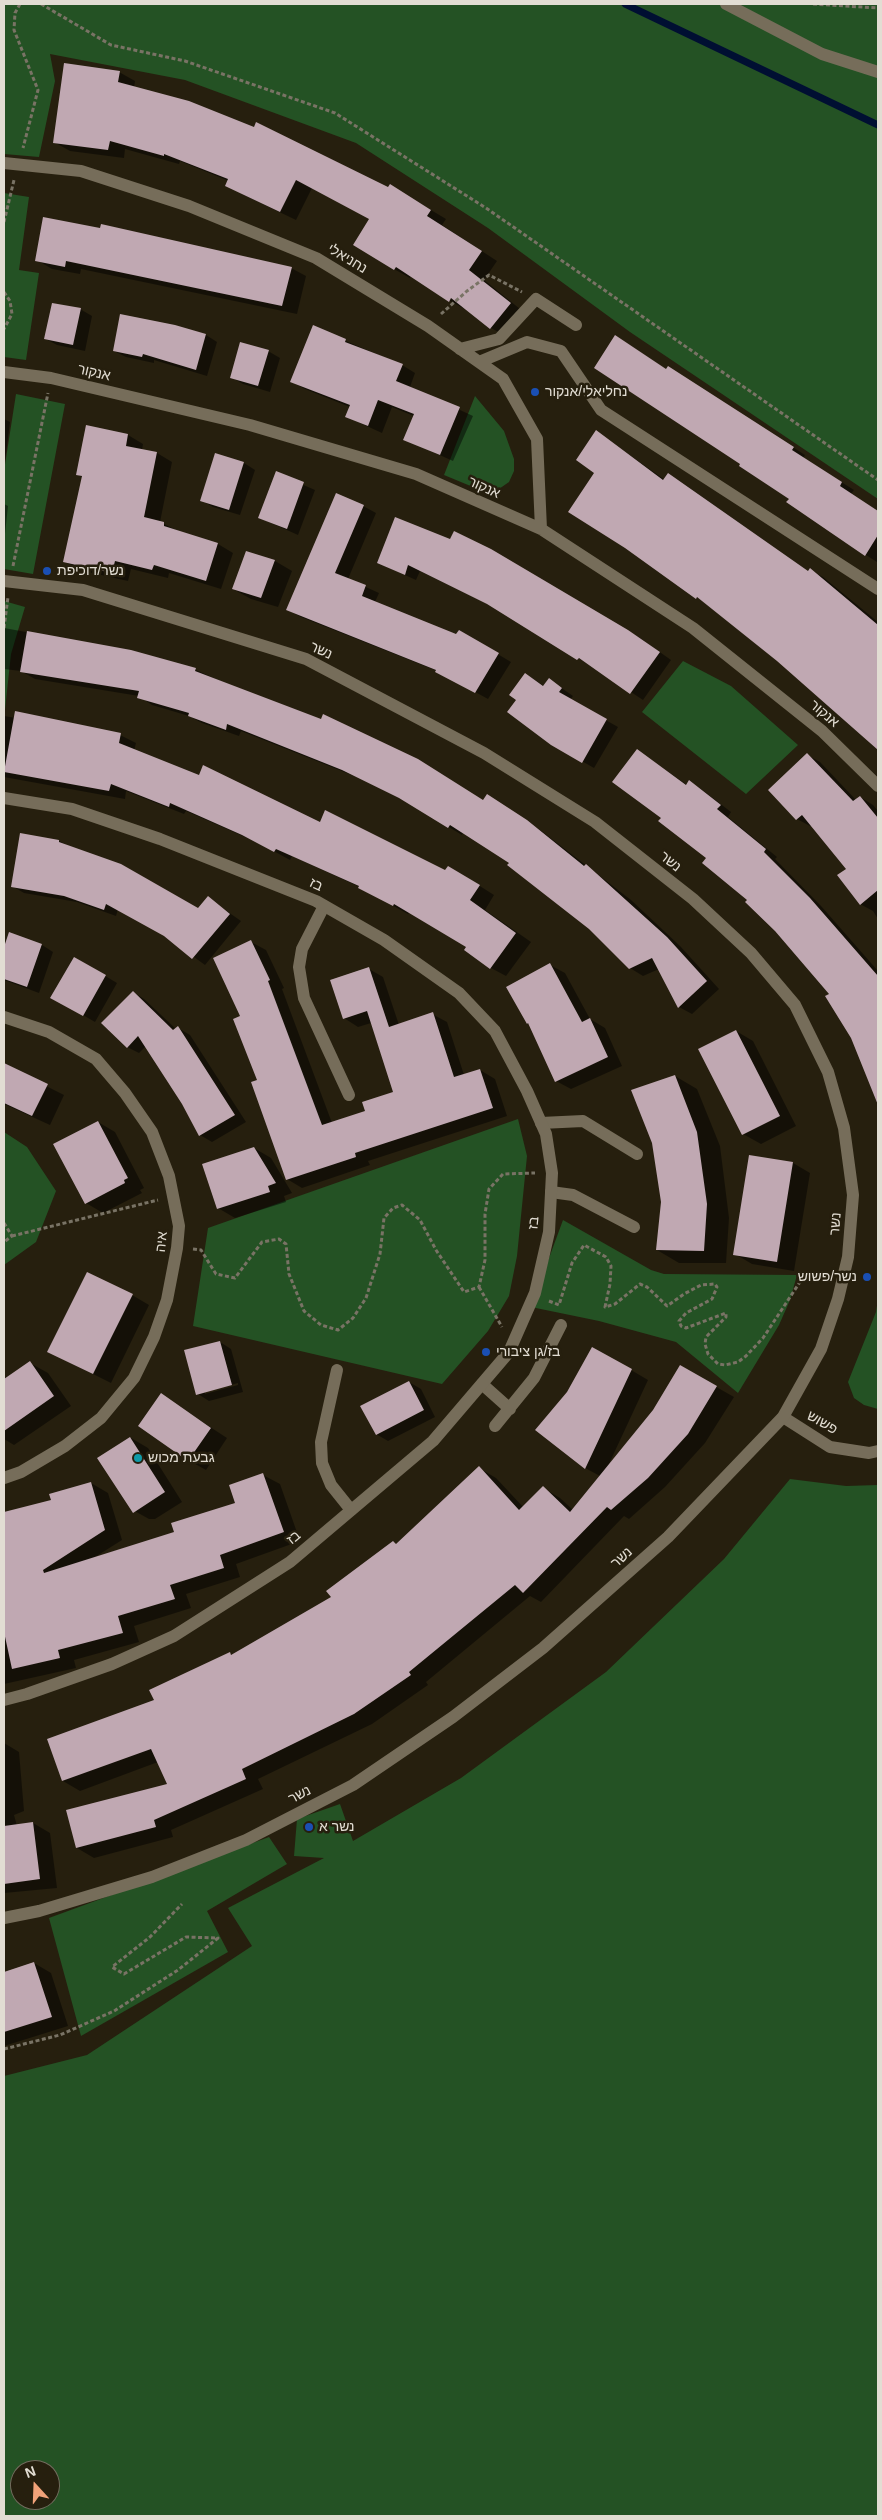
<!DOCTYPE html>
<html>
<head>
<meta charset="utf-8">
<style>
	body { margin:0 }
	#map { position:relative; width:882px; height:2520px; overflow:hidden; background:#261f0e; font-family:Helvetica,sans-serif }
	canvas { display:block }
	.frame { position:absolute; inset:0; border:5px solid #e2ddd3; pointer-events:none }
	.north { position:absolute; left:10px; top:2460px; width:50px; height:50px; box-sizing:border-box; background:#261f0e; border:1px solid #716b5d; border-radius:50%; rotate:340deg; font-size:14px; font-weight:700; line-height:20px; text-align:center; color:#e2ddd3 }
	.north::after { content:''; display:block; margin:auto; width:18px; height:22px; background:#f0a279; clip-path:polygon(50% 0,100% 100%,50% 72%,0 100%) }
</style>
</head>
<body>
<div id="map">
<canvas width="882" height="2520"></canvas>
<div class="frame"></div>
<div class="north">N</div>
</div>
<script>
const ctx = document.querySelector('canvas').getContext('2d');
ctx.lineJoin = 'round';
function paint(path, color) { ctx.fillStyle = color; ctx.fill(path, 'evenodd'); }
const shape = rows => new Path2D(rows.map(r => 'M' + r).join(''));
function strokePath(path, color, width, dash) { ctx.strokeStyle = color; ctx.lineWidth = width; ctx.lineCap = dash ? 'butt' : 'round'; ctx.setLineDash(dash || []); ctx.stroke(path); }
function label(font, color, halo, rows, align = 'center') {
  ctx.font = font + ' Helvetica,Heebo,sans-serif'; ctx.lineWidth = 5; ctx.setLineDash([]); ctx.textBaseline = 'middle'; ctx.strokeStyle = halo; ctx.fillStyle = color; for (const [text, x, y, turn = 0] of rows) {
    ctx.save(); ctx.translate(x, y); ctx.rotate((+turn || 0) * Math.PI / 180); ctx.textAlign = isNaN(turn) ? turn : align; if (halo) ctx.strokeText(text, 0, 0); ctx.fillText(text, 0, 0); ctx.restore();
  }
}
const green = shape([
	[4,4,878,4,878,499,630,332,488,228,356,143,185,80,50,54,55,81,39,157,4,154],
	[4,193,29,197,19,270,39,273,26,360,4,357],
	[16,394,65,404,33,574,4,569,4,471],
	[475,396,504,431,514,459,514,471,509,482,496,491,485,492,444,475],
	[4,601,25,607,11,654,4,719],
	[683,661,731,686,798,745,746,794,642,712],
	[518,1119,527,1156,517,1256,509,1296,488,1331,442,1384,193,1326,208,1228],
	[4,1132,27,1147,56,1191,36,1242,4,1265],
	[563,1220,651,1270,664,1274,797,1275,790,1300,779,1325,738,1393,676,1342,599,1321,531,1307],
	[878,1299,878,1409,864,1405,854,1398,848,1382,876,1312],
	[790,1479,846,1486,878,1485,878,2516,4,2516,4,2076,87,2055,252,1946,228,1908,324,1858,294,1856,297,1819,340,1804,353,1841,461,1778,606,1672,724,1559],
	[20,2470,50,2470,50,2500,20,2500],
	[269,1837,287,1864,207,1911,228,1952,81,2036,49,1918]
]);
const shadow = shape([
	[119,72,135,81,134,88,406,195,446,219,442,225,497,261,484,280,525,313,506,336,491,328,466,308,465,309,450,301,411,275,410,278,394,269,370,219,312,188,296,220,242,194,229,181,180,161,179,164,125,149,124,158,70,151,54,142],
	[44,219,291,268,306,276,297,314,81,269,80,274,52,269,37,260],
	[80,309,92,316,85,351,57,345,46,339],
	[174,326,206,335,217,342,207,376,154,360,154,363,126,357,114,351],
	[313,327,402,365,415,373,410,387,473,416,453,461,404,439,414,416,392,407,382,433,347,417,350,407,305,389,292,382],
	[628,344,667,370,680,375,805,455,803,458,854,490,851,494,878,512,877,562,836,536,837,534,742,464],
	[268,351,280,358,270,392,243,384,231,377],
	[4,419,10,422,4,469],
	[87,427,128,435,143,444,142,450,157,453,172,462,160,522,180,532,218,544,233,553,221,589,169,573,168,578,131,569,128,581,79,570,64,561,83,478,78,474],
	[597,432,665,480,668,475,681,482,809,572,810,570,823,577,878,622,878,749,777,660,708,605,626,547,595,472],
	[244,463,255,470,240,515,213,507,201,500],
	[276,473,315,490,298,535,260,518],
	[4,504,8,506,4,543],
	[363,506,376,513,348,579,379,593,375,602,457,636,459,631,511,662,488,699,435,670,301,617,288,610],
	[490,550,640,638,671,660,643,700,590,665,496,608,420,571,416,580,378,563],
	[247,553,275,561,292,571,278,607,251,599,233,589],
	[4,628,131,651,196,670,484,801,500,804,540,830,631,900,680,946,719,989,692,1014,679,1007,659,969,643,976,630,968,589,928,511,863,463,832,462,835,409,803,357,777,241,731,239,736,202,723,189,716,152,705,139,696,35,679,21,671,4,669],
	[526,674,544,686,560,687,573,696,570,700,618,727,594,768,552,744,518,700],
	[4,716,120,735,136,743,134,751,446,872,464,876,494,895,485,910,531,942,506,976,491,968,468,947,410,912,408,914,360,887,292,856,290,860,259,843,186,811,184,814,126,791,125,799,4,777],
	[637,750,687,785,690,782,701,789,731,812,728,817,777,857,775,859,821,906,878,971,878,980,868,986,878,1006,878,1019,857,1033,831,994,749,900,708,858,663,817],
	[807,755,820,762,856,800,860,797,873,805,878,811,878,919,873,911,860,904,848,869,812,825,810,826,797,819],
	[59,841,198,910,208,898,241,921,205,965,165,936,118,909,116,916,77,902,24,893,12,886],
	[10,934,42,945,53,952,39,993,4,980,4,951],
	[251,942,266,950,284,988,282,989,332,1123,367,1112,394,1093,371,1023,358,1027,344,1018,369,969,383,977,399,1025,432,1014,447,1022,464,1075,480,1070,495,1079,507,1116,368,1161,370,1165,302,1188,287,1179,242,1017],
	[75,958,117,983,95,1022,52,997],
	[550,965,565,973,590,1019,605,1028,622,1066,571,1089,556,1081,530,1025,527,1023],
	[133,992,144,999,176,1029,178,1028,190,1035,246,1122,212,1142,200,1135,183,1103,146,1046,139,1053,127,1047],
	[736,1031,753,1041,796,1126,761,1144,743,1134],
	[878,1040,878,1092,856,1049],
	[4,1065,64,1095,50,1125,4,1104],
	[675,1076,697,1089,720,1146,729,1218,726,1263,679,1263,657,1250],
	[98,1122,115,1132,144,1188,140,1190,142,1193,103,1213,86,1203],
	[254,1148,271,1158,292,1193,284,1196,286,1202,235,1218,218,1208],
	[750,1156,793,1163,810,1173,794,1271,752,1264,735,1254],
	[132,1295,149,1305,111,1383,49,1352],
	[220,1342,231,1349,243,1392,209,1401,198,1394],
	[238,1383,238,1385,205,1394,205,1392],
	[30,1363,48,1373,71,1406,14,1445,4,1439,4,1381],
	[681,1367,734,1397,705,1443,665,1487,629,1519,624,1516,541,1602,530,1596,426,1682,428,1685,372,1724,258,1779,263,1789,171,1830,173,1837,94,1858,77,1848,168,1785,158,1762,80,1791,63,1781,49,1740,156,1701,230,1654,233,1656,333,1598,393,1542,397,1545,479,1468,496,1478,524,1508,543,1488,560,1498,573,1510,600,1476,585,1468,631,1370,648,1380,608,1466,654,1410],
	[409,1382,421,1389,435,1417,388,1441,376,1434],
	[161,1395,227,1438,206,1470,188,1460],
	[131,1438,148,1448,182,1502,155,1519,149,1519,131,1509],
	[263,1475,280,1484,300,1541,236,1564,240,1577,186,1594,191,1608,134,1626,139,1642,74,1660,76,1668,4,1684,4,1513,53,1501,91,1483,108,1493,122,1540,95,1557,175,1533,237,1503],
	[4,1743,19,1752,24,1811,14,1815,17,1826,33,1823,50,1833,57,1888,4,1893],
	[34,1963,51,1973,68,2026,4,2046,4,1973]
]);
const stream = shape([
	[625,4,878,125]
]);
const building = shape([
	[64,63,120,71,118,82,189,101,254,127,256,122,388,187,390,184,431,210,427,216,482,251,469,270,511,303,490,329,451,298,449,302,396,267,394,270,353,245,369,219,296,180,280,212,225,186,228,179,164,154,164,156,110,141,108,150,53,143],
	[43,217,100,228,101,224,292,267,282,306,66,261,65,267,35,261],
	[52,303,81,308,73,345,44,339],
	[120,314,175,325,206,334,196,370,143,354,142,357,113,351],
	[313,325,346,339,345,342,403,364,396,381,460,407,440,455,403,440,414,414,378,400,368,426,345,417,350,405,290,382],
	[615,335,666,369,668,366,794,447,792,450,842,482,840,486,878,511,878,535,865,556,786,502,789,499,739,466,740,464,594,368],
	[240,342,269,350,258,386,230,378],
	[86,425,128,434,126,446,157,452,144,517,164,522,164,526,218,543,206,581,154,565,152,570,115,561,112,573,63,562,82,476,76,475],
	[596,430,663,480,668,473,808,571,810,568,878,625,878,750,777,661,697,597,696,599,625,548,568,512,594,473,576,460],
	[215,453,244,462,229,510,200,501],
	[276,471,304,482,287,529,258,518],
	[336,493,364,505,335,573,366,585,362,596,456,634,459,630,499,653,475,693,435,672,436,670,286,610],
	[395,517,450,539,454,531,491,549,628,630,660,652,630,694,579,658,577,660,487,604,408,565,405,575,377,563],
	[246,551,275,560,261,598,232,589],
	[27,631,131,650,196,668,195,671,321,719,323,714,418,759,483,800,487,794,527,820,584,866,586,864,667,937,707,981,678,1008,652,958,629,969,589,929,507,865,509,863,450,825,448,828,399,798,342,770,227,724,226,730,188,716,189,713,137,698,139,691,20,672],
	[525,673,543,686,549,678,562,688,559,692,607,719,582,763,551,745,507,712,516,700,509,695],
	[15,711,121,733,119,743,199,775,203,765,320,822,325,810,445,870,448,866,480,885,470,900,516,933,490,969,464,950,466,947,394,904,393,906,358,888,359,886,276,849,274,852,242,835,170,803,169,807,111,784,109,791,4,772],
	[637,749,686,785,689,780,721,805,717,809,766,849,764,852,810,898,878,976,878,1105,851,1038,825,996,829,994,775,931,745,902,747,900,702,863,706,858,658,821,661,818,612,782],
	[807,753,853,801,860,796,878,818,878,890,860,905,837,875,846,869,802,815,796,820,768,790],
	[20,833,59,840,59,842,121,864,198,908,208,896,230,914,192,959,164,936,106,904,104,910,64,896,11,887],
	[9,932,42,944,27,987,4,979,4,947],
	[251,940,270,980,268,981,322,1125,365,1111,362,1102,393,1092,367,1011,343,1019,330,980,369,967,389,1027,433,1012,454,1077,480,1069,493,1108,355,1153,356,1157,286,1180,251,1082,257,1080,233,1019,240,1016,213,958],
	[74,957,106,975,83,1016,50,998],
	[550,963,582,1022,590,1018,608,1057,555,1082,528,1023,527,1024,506,987],
	[133,991,173,1030,178,1026,235,1115,199,1136,182,1104,138,1036,127,1048,101,1023],
	[736,1030,780,1116,742,1135,698,1049],
	[4,1063,48,1084,32,1116,4,1103],
	[675,1075,697,1132,707,1204,704,1251,656,1250,661,1202,652,1143,631,1090],
	[98,1121,128,1178,124,1180,125,1183,85,1204,53,1144],
	[254,1147,276,1183,268,1186,270,1192,217,1209,202,1164],
	[749,1155,793,1162,777,1262,733,1255],
	[87,1272,133,1294,93,1374,47,1352],
	[220,1341,232,1385,196,1395,184,1350],
	[592,1347,632,1369,585,1469,535,1430,567,1392],
	[30,1361,54,1396,4,1431,4,1379],
	[680,1365,717,1386,688,1434,648,1478,611,1510,607,1507,523,1593,515,1585,409,1672,411,1675,354,1714,242,1769,246,1779,154,1820,156,1827,76,1848,66,1810,167,1784,151,1749,62,1781,47,1739,154,1700,149,1690,230,1652,231,1655,331,1597,326,1591,393,1541,396,1544,479,1466,519,1510,543,1486,570,1512,653,1410],
	[409,1381,424,1410,376,1435,360,1406],
	[161,1393,211,1428,188,1461,138,1426],
	[130,1437,165,1492,133,1513,97,1458],
	[263,1473,284,1532,220,1555,224,1568,170,1585,175,1599,118,1616,123,1633,58,1650,60,1658,12,1669,4,1632,4,1512,51,1500,49,1494,91,1482,105,1530,43,1570,44,1573,174,1532,171,1523,235,1503,229,1485],
	[33,1822,40,1879,4,1884,4,1826],
	[34,1962,52,2017,4,2032,4,1972]
]);
const path = shape([
	[20,4,15,13,14,30,38,90,23,148],
	[41,4,111,45,185,61,335,113,486,208,878,480],
	[813,4,878,8],
	[4,222,14,180],
	[4,292,10,301,12,314,4,329],
	[441,314,467,291,489,275,522,292],
	[13,566,48,393],
	[4,628,8,597],
	[4,1223,12,1236,4,1242],
	[12,1236,158,1200],
	[193,1249,201,1250,216,1274,235,1278,262,1242,279,1239,286,1244,289,1274,304,1311,321,1325,338,1330,353,1318,366,1298,380,1254,384,1218,393,1208,402,1205,420,1220,436,1250,464,1292,479,1287,485,1260,485,1214,489,1189,503,1174,535,1173],
	[479,1287,502,1327],
	[549,1301,559,1305,572,1263,584,1245,606,1257,611,1266,610,1284,605,1307,615,1304,640,1284,647,1287,667,1306,684,1294,701,1285,715,1284,717,1287,712,1299,686,1313,679,1321,681,1326,686,1328,726,1313,726,1317,706,1337,705,1344,708,1354,718,1364,725,1365,738,1362,746,1356,763,1338,800,1282,808,1279,826,1279],
	[4,2049,60,2035,114,2011,178,1970,218,1938,186,1937,124,1974,112,1967,150,1937,182,1904]
]);
const service = shape([
	[324,906,302,949,299,967,304,998,349,1095],
	[541,1123,583,1121,637,1154],
	[551,1192,573,1195,634,1227],
	[337,1370,321,1442,322,1463,331,1485,351,1510],
	[482,1384,510,1409],
	[495,1426,534,1378,561,1325]
]);
const minor = shape([
	[726,4,822,54,878,72],
	[4,163,81,171,189,206,316,258,428,326,503,379,537,439,541,529],
	[460,349,499,339,536,299,576,325],
	[479,362,527,342,561,351,601,410,878,589],
	[4,372,51,378,250,425,416,474,541,529,693,628,822,731,878,786],
	[4,798,72,809,160,839,316,901,384,940,459,993,495,1031,527,1091,546,1134,552,1173,549,1232,535,1293,509,1352,433,1441,290,1562,174,1636,112,1664,27,1694,4,1700],
	[4,1017,49,1032,96,1059,125,1093,152,1132,169,1176,179,1226,177,1248,167,1300,154,1337,134,1378,101,1418,65,1446,21,1472,4,1478],
	[783,1417,830,1447,869,1453,878,1451]
]);
const tertiary = shape([
	[4,581,83,590,306,659,484,753,595,822,693,899,751,953,795,1005,828,1072,844,1128,853,1195,848,1257,838,1299,821,1349,783,1417,668,1537,543,1648,453,1717,353,1785,246,1840,152,1877,39,1911,4,1918]
]);
const markers = [
	[535,392,5,"#1a4fb4"],
	[47,571,5,"#1a4fb4"],
	[867,1277,5,"#1a4fb4"],
	[486,1352,5,"#1a4fb4"],
	[138,1458,5,"#0f9aa8"],
	[309,1827,5,"#1a4fb4"]
];
const streetNames = [
	["נחניאלי",347,259,31],
	["אנקור",94,373,13],
	["אנקור",484,488,24],
	["נשר",321,651,25],
	["אנקור",824,714,40],
	["נשר",670,862,39],
	["בז",316,885,25],
	["בז",534,1223,-85],
	["נשר",836,1224,-85],
	["איה",162,1242,-84],
	["פשוש",822,1423,30],
	["בז",294,1538,-40],
	["נשר",622,1558,-42],
	["נשר",300,1795,-27]
];
const poiNames = [
	["נחליאלי/אנקור",545,392],
	["נשר/דוכיפת",57,571],
	["נשר/פשוש",857,1277,"right"],
	["בז/גן ציבורי",496,1352],
	["גבעת מכוש",148,1458],
	["נשר א",319,1827]
];
paint(green, '#245224');
paint(shadow, '#0007');
strokePath(stream, '#000f32', 7);
paint(building, '#c0a8b2');
strokePath(path, '#797365', 3, [4, 2.5]);
strokePath(service, '#766d5a', 12);
strokePath(minor, '#766d5a', 12);
strokePath(tertiary, '#766d5a', 12);
for (const [x, y, r, color] of markers) { const dot = new Path2D(); dot.arc(x, y, r, 0, 2 * Math.PI); ctx.fillStyle = color; ctx.fill(dot); strokePath(dot, '#261f0e', 2); }
label('14px', '#e2ddd3', '#261f0e', streetNames);
label('14px', '#e2ddd3', '#261f0e', poiNames, 'left');
</script>
</body>
</html>
